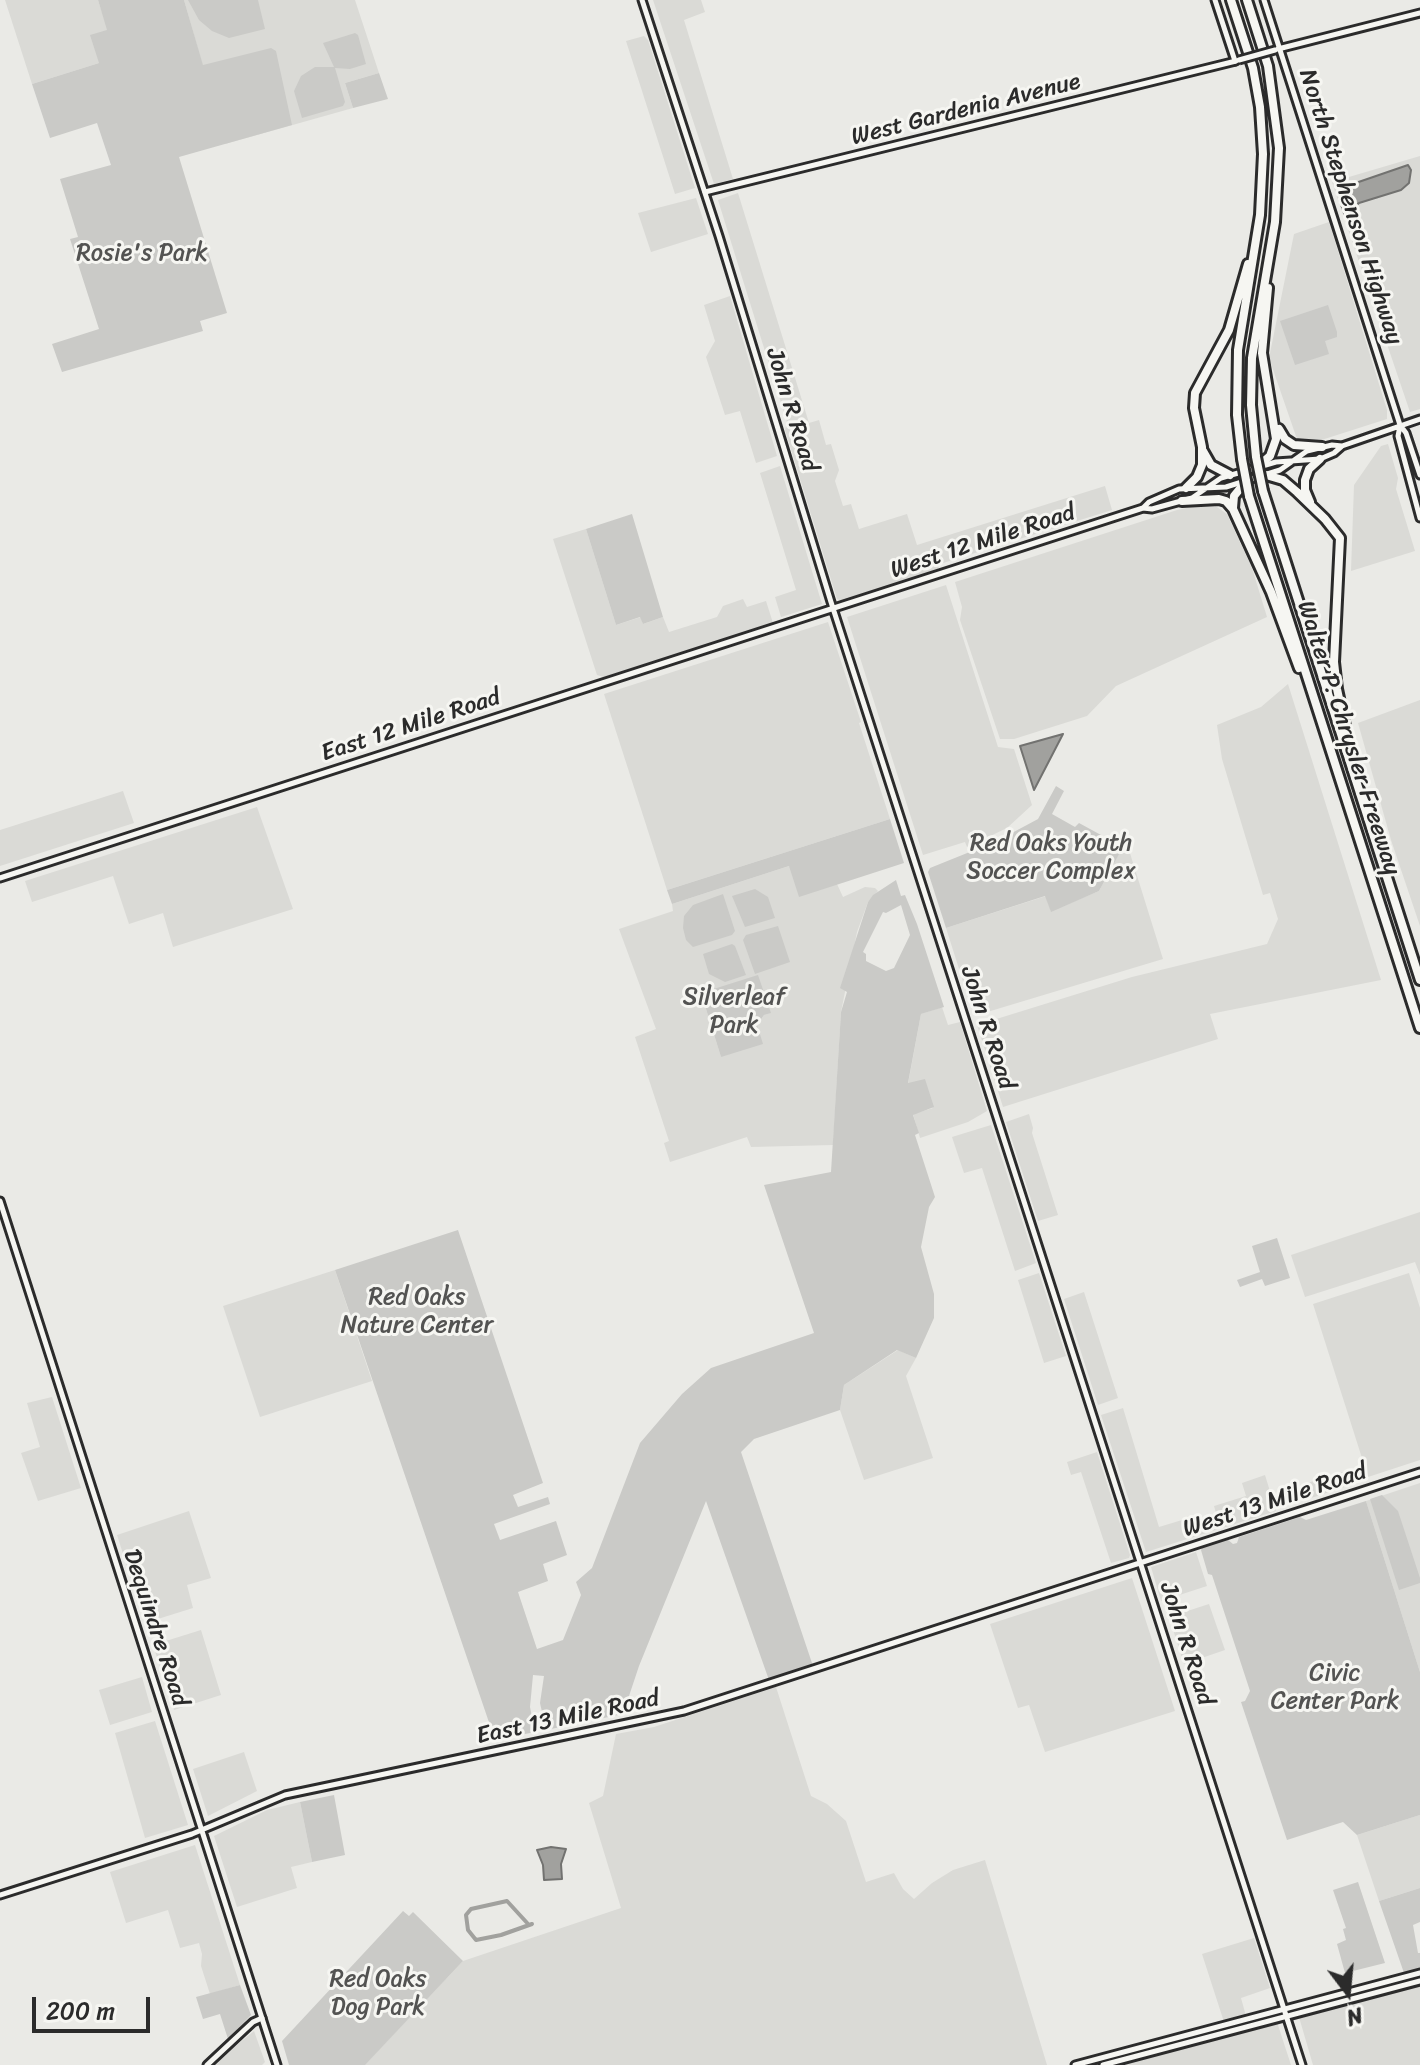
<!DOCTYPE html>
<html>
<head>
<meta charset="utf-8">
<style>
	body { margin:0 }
	#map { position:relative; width:1420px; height:2065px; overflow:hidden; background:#eaeae6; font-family:Sriracha,sans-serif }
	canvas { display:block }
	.north { position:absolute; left:1308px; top:1953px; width:80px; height:80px; -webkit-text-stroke:6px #f6f6f2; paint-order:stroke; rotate:164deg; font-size:22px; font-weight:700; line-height:32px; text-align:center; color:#2b2b2b }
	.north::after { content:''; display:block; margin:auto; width:28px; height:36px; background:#2b2b2b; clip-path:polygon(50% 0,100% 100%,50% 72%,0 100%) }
	.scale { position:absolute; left:32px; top:1997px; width:118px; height:36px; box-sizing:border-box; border:4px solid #2b2b2b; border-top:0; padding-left:10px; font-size:24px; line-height:28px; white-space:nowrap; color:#2b2b2b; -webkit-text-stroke:6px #f6f6f2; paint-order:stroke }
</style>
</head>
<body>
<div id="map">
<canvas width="1420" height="2065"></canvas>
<div class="north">N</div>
<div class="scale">200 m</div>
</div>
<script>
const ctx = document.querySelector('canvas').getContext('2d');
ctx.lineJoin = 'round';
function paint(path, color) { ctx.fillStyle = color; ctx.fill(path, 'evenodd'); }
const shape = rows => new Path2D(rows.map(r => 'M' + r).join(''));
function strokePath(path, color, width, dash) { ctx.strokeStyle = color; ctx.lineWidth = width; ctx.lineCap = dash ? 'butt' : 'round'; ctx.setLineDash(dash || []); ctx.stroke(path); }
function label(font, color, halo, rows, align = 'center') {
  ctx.font = font + ' Sriracha,sans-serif'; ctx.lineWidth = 6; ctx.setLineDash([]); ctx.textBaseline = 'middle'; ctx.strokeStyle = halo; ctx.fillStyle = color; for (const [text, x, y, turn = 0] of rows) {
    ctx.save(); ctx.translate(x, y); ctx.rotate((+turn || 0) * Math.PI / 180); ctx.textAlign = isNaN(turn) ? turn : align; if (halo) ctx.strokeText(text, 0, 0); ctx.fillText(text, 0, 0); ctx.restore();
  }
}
const built = shape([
	[5,0,98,0,108,30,99,63,32,84],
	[184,0,355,0,379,73,345,83,353,108,225,144],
	[653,0,701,0,705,12,684,20,733,179,714,184],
	[644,36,648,40,695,188,675,194,626,41],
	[1420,156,1420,409,1410,412,1332,182],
	[738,193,809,423,819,420,826,445,831,444,839,470,835,481,843,506,851,504,859,529,907,514,917,545,1105,486,1112,510,940,564,938,569,871,592,842,601,837,599,785,430,787,422,718,200],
	[696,198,708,234,651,252,638,213],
	[1329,222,1387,410,1387,419,1312,443,1298,442,1269,358,1294,234],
	[730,296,777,456,756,463,740,411,725,415,706,357,715,341,704,305],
	[1388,444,1398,478,1396,489,1415,551,1351,571,1354,485,1381,446],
	[780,466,822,604,781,617,775,597,796,590,760,473],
	[1206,504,1214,505,1227,514,1252,568,1267,617,1116,686,1087,716,1014,739,1000,739,960,620,962,607,955,582,1177,510],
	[586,529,616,625,641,617,643,624,663,617,669,632,717,617,723,606,743,599,747,607,766,601,773,623,604,677,597,675,553,539],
	[946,585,998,747,1014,749,1032,805,1007,828,982,840,967,847,965,842,923,855,847,617],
	[828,622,861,722,859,723,890,819,667,890,604,694],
	[1288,684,1381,980,1210,1014,1218,1039,1003,1107,977,1025,1132,977,1267,944,1278,919,1270,893,1263,895,1222,759,1217,725,1261,707],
	[1420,700,1420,926,1391,840,1358,723],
	[123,791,134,823,0,866,0,830],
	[257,807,293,909,173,947,163,913,129,924,113,876,32,902,25,881],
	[1129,850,1163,959,974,1016,946,928,1046,896,1051,911,1099,891,1120,852],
	[789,866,837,884,843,897,865,887,875,888,878,891,868,902,857,932,841,1012,833,1145,751,1147,747,1137,670,1162,664,1143,669,1141,635,1037,656,1029,619,929,673,911,672,904],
	[701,993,770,1013,764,1015,757,1025,721,1057],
	[942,1007,948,1025,960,1022,987,1111,968,1122,920,1138,913,1114,933,1108,908,1084,921,1014],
	[1029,1114,1033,1128,1032,1133,1058,1215,1038,1221,1006,1122],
	[991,1125,1036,1263,1015,1271,982,1168,964,1173,952,1137],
	[1420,1212,1420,1275,1415,1262,1305,1297,1291,1255],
	[335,1270,372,1381,260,1417,223,1306],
	[1039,1273,1066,1356,1044,1363,1018,1280],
	[1409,1273,1420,1308,1420,1460,1368,1477,1313,1304],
	[1084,1292,1118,1398,1098,1405,1064,1299],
	[898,1350,916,1358,906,1376,933,1458,864,1480,840,1410,844,1385],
	[52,1397,81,1488,38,1501,21,1453,40,1447,27,1403],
	[1123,1408,1159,1527,1192,1517,1194,1521,1216,1513,1214,1506,1246,1496,1242,1483,1265,1475,1276,1511,1146,1552,1101,1415],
	[1097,1452,1130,1555,1129,1558,1111,1563,1081,1472,1071,1475,1067,1462],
	[1349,1470,1354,1484,1308,1499,1304,1484],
	[1420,1483,1420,1672,1366,1501],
	[189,1511,211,1578,187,1585,193,1608,145,1623,117,1535],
	[1196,1552,1207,1586,1161,1601,1151,1567],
	[1132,1578,1175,1711,1045,1752,1029,1705,1018,1708,990,1624],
	[1209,1604,1225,1650,1184,1664,1169,1617],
	[201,1630,221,1695,174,1710,153,1645],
	[142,1677,152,1712,110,1725,99,1690],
	[776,1687,811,1796,827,1804,846,1821,866,1882,894,1873,903,1889,914,1899,932,1883,953,1870,985,1860,1047,2065,364,2065,463,1961,621,1908,589,1803,603,1796,616,1734,654,1727],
	[155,1721,188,1825,145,1838,115,1733],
	[244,1752,257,1791,208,1816,193,1769],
	[300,1802,312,1862,291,1867,297,1888,237,1907,214,1836,267,1810],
	[1420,1815,1420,1888,1379,1901,1357,1835],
	[195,1845,240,1985,210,1994,201,1966,202,1954,199,1943,180,1948,168,1910,126,1923,110,1872],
	[1254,1938,1270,1988,1241,1998,1246,2016,1224,2022,1202,1954],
	[1420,1985,1420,2065,1313,2065,1299,2017],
	[1277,2022,1291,2065,1118,2065,1132,2061],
	[254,2031,265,2062,262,2065,212,2065]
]);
const green = shape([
	[98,0,184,0,203,65,271,48,276,51,292,125,179,157,227,313,200,321,203,331,62,372,52,344,99,329,70,239,78,237,60,179,111,165,97,123,50,138,32,84,99,63,90,35,107,30],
	[188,0,258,0,265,29,229,38,212,31,199,20],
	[355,33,358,35,366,64,350,69,335,68,345,102,343,106,302,118,294,91,301,76,315,67,334,67,323,43],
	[379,73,388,99,353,108,345,83],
	[1328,305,1337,332,1337,337,1325,341,1329,354,1295,365,1280,321],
	[632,514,663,617,643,624,640,617,616,625,586,529],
	[1056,786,1064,791,1052,814,1075,827,1079,823,1123,847,1099,891,1051,912,1045,896,946,928,928,872,930,868,997,841,1038,819],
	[890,819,904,863,799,897,789,866,672,904,667,890],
	[896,880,901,896,905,895,917,924,944,1007,921,1014,908,1083,925,1079,934,1107,913,1115,919,1133,915,1135,935,1197,929,1207,921,1247,934,1294,934,1318,916,1358,897,1350,844,1385,840,1410,754,1439,741,1452,814,1669,770,1683,706,1501,639,1666,623,1714,546,1730,540,1703,544,1676,533,1675,530,1707,535,1732,495,1740,335,1270,458,1230,543,1483,513,1495,518,1507,548,1497,550,1504,494,1524,500,1540,556,1521,567,1555,543,1564,548,1581,518,1592,537,1649,563,1640,581,1595,576,1582,592,1568,640,1443,682,1394,711,1368,814,1333,764,1185,831,1172,841,1012,847,992,840,988,868,902,873,895],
	[901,905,910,935,894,968,886,971,866,961,866,954,863,952,883,912,886,913],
	[755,889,768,897,775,918,745,927,732,896],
	[723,894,735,931,732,935,693,947,686,940,683,928,684,916,693,905],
	[778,926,790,962,755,974,743,940,746,935],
	[732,944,735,946,746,975,725,982,709,974,703,954],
	[758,975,771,1013,764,1015,757,1025,763,1044,721,1057,701,993],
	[1277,1238,1290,1278,1265,1286,1262,1279,1240,1287,1237,1280,1260,1272,1252,1246],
	[1382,1495,1398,1511,1420,1578,1420,1583,1399,1590,1370,1499],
	[1366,1501,1420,1672,1420,1815,1357,1835,1343,1822,1287,1840,1241,1702,1245,1701,1250,1691,1212,1575,1208,1574,1201,1550,1203,1546,1227,1539,1233,1544,1237,1543,1239,1537,1300,1517,1306,1520],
	[334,1795,345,1855,312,1862,300,1802],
	[1358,1882,1385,1963,1345,1973,1337,1944,1346,1940,1343,1929,1346,1928,1333,1890],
	[1420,1888,1420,1922,1413,1925,1418,1953,1420,1953,1420,1969,1404,1973,1379,1901],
	[403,1911,409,1916,413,1912,463,1961,365,2065,289,2065,282,2041],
	[240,1985,251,2015,228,2039,220,2014,203,2019,196,1997]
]);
const water = shape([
	[1408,165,1411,170,1409,183,1401,190,1359,203,1345,216,1339,199,1344,187,1408,165],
	[1063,734,1034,790,1020,746,1063,734],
	[551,1847,566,1849,561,1864,562,1879,544,1880,543,1865,537,1850,551,1847]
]);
const canal = shape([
	[529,1925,507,1901,471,1909,466,1915,468,1930,476,1940,501,1935,532,1924]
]);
const tertiary = shape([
	[1278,49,1420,13],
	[705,192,1236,61],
	[207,2065,253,2022,262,2018],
	[1075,2065,1420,1973],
	[1103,2065,1420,1981]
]);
const secondary = shape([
	[642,0,719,236,831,602,1302,2065],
	[1215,0,1235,61],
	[1264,0,1400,425,1406,433,1420,475],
	[1400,426,1398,436,1420,518],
	[1143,508,1149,502,1179,489,1226,487,1280,470,1307,451,1332,445,1342,446],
	[0,878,1143,508,1152,509,1192,498,1221,478,1276,462,1320,459,1334,453,1342,446,1420,419],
	[0,1201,277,2065],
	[0,1895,192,1834,285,1795,684,1711,1420,1472]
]);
const motorway = shape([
	[1231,0,1253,68,1260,107,1263,154,1260,215,1238,350,1237,415,1242,459],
	[1247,0,1268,66,1279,148,1275,222,1252,358,1251,405,1256,457],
	[1279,429,1285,439,1294,445,1322,447],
	[1203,451,1211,465,1230,475],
	[1256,468,1270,456,1276,439,1262,353,1268,288],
	[1266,475,1283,480,1297,492,1325,519,1340,538,1334,662,1337,689,1348,740],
	[1186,488,1197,477,1202,465,1202,447,1194,408,1195,393,1229,330,1248,264],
	[1263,491,1420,980],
	[1249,496,1420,1028],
	[1182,501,1219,499,1226,501,1233,509,1271,592,1299,668],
	[1310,502,1305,490,1305,480,1309,469,1320,459],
	[1233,508,1234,496,1247,480]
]);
const tertiaryBridge = shape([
	[1239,60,1275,50]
]);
const motorwayBridge = shape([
	[1256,457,1263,491],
	[1242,459,1249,496]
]);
const streetNames = [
	["West Gardenia Avenue",966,110,-14],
	["North Stephenson Highway",1350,207,72],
	["John R Road",791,410,73],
	["West 12 Mile Road",983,542,-18],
	["East 12 Mile Road",411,726,-18],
	["Walter P. Chrysler Freeway",1348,738,72],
	["John R Road",987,1028,72],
	["West 13 Mile Road",1275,1501,-18],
	["Dequindre Road",155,1628,72],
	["John R Road",1186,1644,72],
	["East 13 Mile Road",568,1718,-12]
];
const parkNames = [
	["Rosie's Park",142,254],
	["Red Oaks Youth",1051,844],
	["Soccer Complex",1051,872],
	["Silverleaf",734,998],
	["Park",734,1026],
	["Red Oaks",417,1298],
	["Nature Center",417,1326],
	["Civic",1335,1674],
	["Center Park",1335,1702],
	["Red Oaks",378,1980],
	["Dog Park",378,2008]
];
paint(built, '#dadad6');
paint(green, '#cacac7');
paint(water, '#a1a19e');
strokePath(water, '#727270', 2);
strokePath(canal, '#a1a19e', 4);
strokePath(tertiary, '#2b2b2b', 11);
strokePath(secondary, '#2b2b2b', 11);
strokePath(motorway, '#2b2b2b', 14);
strokePath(tertiary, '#f6f6f2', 5);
strokePath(secondary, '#f6f6f2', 5);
strokePath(motorway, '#f6f6f2', 8);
strokePath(tertiaryBridge, '#2b2b2b', 11, []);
strokePath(motorwayBridge, '#2b2b2b', 14, []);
strokePath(tertiaryBridge, '#f6f6f2', 5);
strokePath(motorwayBridge, '#f6f6f2', 8);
label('24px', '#2b2b2b', '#f6f6f2', streetNames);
label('24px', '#535352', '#f6f6f2', parkNames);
</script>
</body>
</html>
